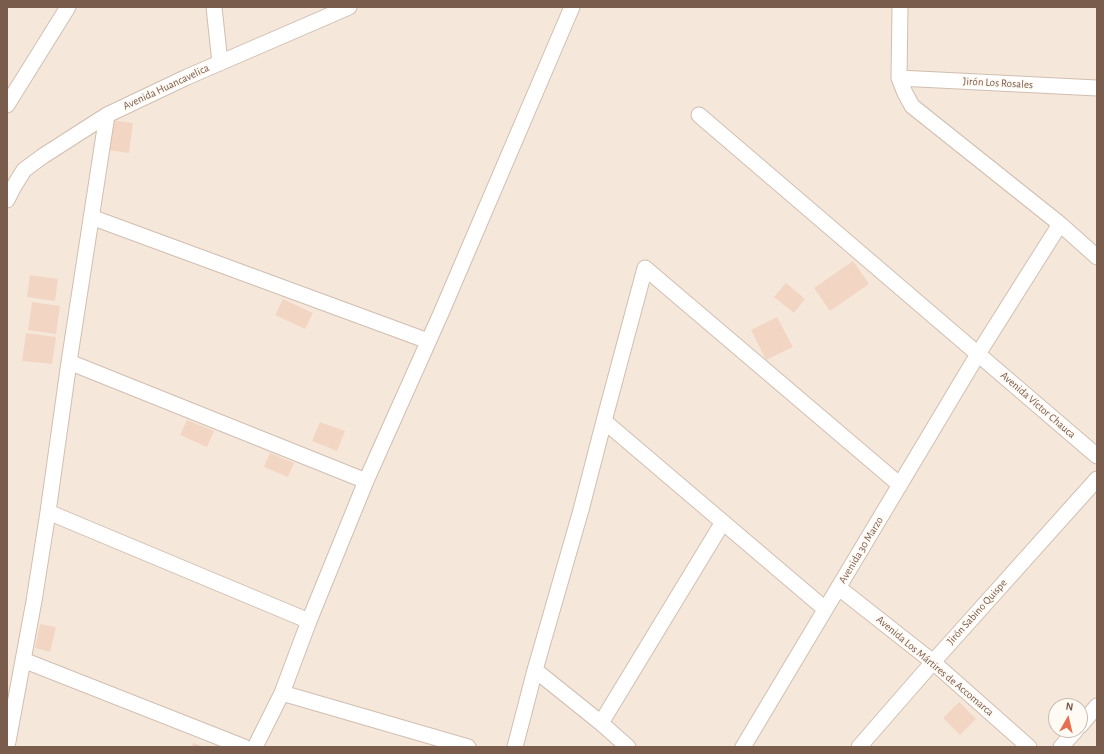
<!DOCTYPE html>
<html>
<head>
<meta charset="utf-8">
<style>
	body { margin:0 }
	#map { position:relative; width:1104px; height:754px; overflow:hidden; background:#fdf6ec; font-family:"Alegreya Sans",sans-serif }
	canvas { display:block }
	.frame { position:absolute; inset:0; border:8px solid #7a5c4d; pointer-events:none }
	.north { position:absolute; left:1048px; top:698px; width:40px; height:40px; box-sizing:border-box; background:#fffaf3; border:1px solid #cabbb1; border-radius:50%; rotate:8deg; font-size:11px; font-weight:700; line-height:16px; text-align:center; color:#7a5c4d }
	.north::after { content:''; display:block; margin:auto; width:14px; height:18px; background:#e76f51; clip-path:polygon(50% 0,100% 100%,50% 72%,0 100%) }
</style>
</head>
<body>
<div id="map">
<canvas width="1104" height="754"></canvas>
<div class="frame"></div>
<div class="north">N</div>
</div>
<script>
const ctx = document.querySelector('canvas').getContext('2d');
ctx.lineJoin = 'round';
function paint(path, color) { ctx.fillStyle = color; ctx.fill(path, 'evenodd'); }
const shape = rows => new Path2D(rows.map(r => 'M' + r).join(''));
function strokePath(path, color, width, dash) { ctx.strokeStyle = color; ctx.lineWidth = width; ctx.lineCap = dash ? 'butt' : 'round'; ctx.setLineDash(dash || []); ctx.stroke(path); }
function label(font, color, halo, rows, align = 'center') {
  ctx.font = font + ' "Alegreya Sans",sans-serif'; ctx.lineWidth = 3.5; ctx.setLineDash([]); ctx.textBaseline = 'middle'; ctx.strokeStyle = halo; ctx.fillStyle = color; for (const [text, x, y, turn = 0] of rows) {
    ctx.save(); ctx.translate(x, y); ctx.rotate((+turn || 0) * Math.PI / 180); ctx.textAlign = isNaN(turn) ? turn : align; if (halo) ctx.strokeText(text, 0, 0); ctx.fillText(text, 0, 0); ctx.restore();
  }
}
const residential = shape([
	[7,7,1097,7,1097,747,7,747],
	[1056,706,1080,706,1080,730,1056,730]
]);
const building = shape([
	[111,120,133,123,129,153,107,150],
	[853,261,869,284,830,311,814,288],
	[30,275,58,279,55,301,27,297],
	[786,283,805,299,794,313,774,297],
	[283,299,313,313,305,329,275,315],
	[32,302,60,306,56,334,28,330],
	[777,317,793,347,766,360,751,330],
	[26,333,56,337,52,364,22,361],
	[187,420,214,431,207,447,180,435],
	[320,422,345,431,337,451,312,441],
	[270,453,294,463,288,477,264,467],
	[40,624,56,627,50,652,35,648],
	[959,702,976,719,960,735,943,718],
	[193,743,205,747,192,747]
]);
const street = shape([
	[214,7,220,63],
	[900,7,899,78,905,93,912,106,1060,224,1097,257],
	[899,78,1097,88],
	[7,105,68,7],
	[699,115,1097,456],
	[7,200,13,188,24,170,43,156,107,115,187,77,349,7],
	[91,217,428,341],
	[69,362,366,481],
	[604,421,825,609],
	[48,512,309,621],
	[839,588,933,662,1029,747],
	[23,660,244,747],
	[535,670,601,723,628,747],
	[282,693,468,747],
	[601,723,723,522],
	[1080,726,1097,706],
	[7,747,34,601,48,512,69,362,107,115],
	[255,747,282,693,309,621,366,481,442,311,572,7],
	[515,747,535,670,581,510,604,421,645,268,900,485],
	[743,747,978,354,1060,224],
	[859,747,933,662,1097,479],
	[1061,747,1076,730]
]);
const streetNames = [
	["Jirón Los Rosales",998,83,3],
	["Avenida Huancavelica",166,87,-25],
	["Avenida Víctor Chauca",1038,405,41],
	["Avenida 30 Marzo",861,550,-59],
	["Jirón Sabino Quispe",977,612,-48],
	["Avenida Los Mártires de Accomarca",935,666,40]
];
paint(residential, '#f5e8da');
paint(building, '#f3d5c3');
strokePath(street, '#d1beb0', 17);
strokePath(street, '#fff', 15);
label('11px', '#7a5c4d', '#fffaf3', streetNames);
</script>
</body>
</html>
